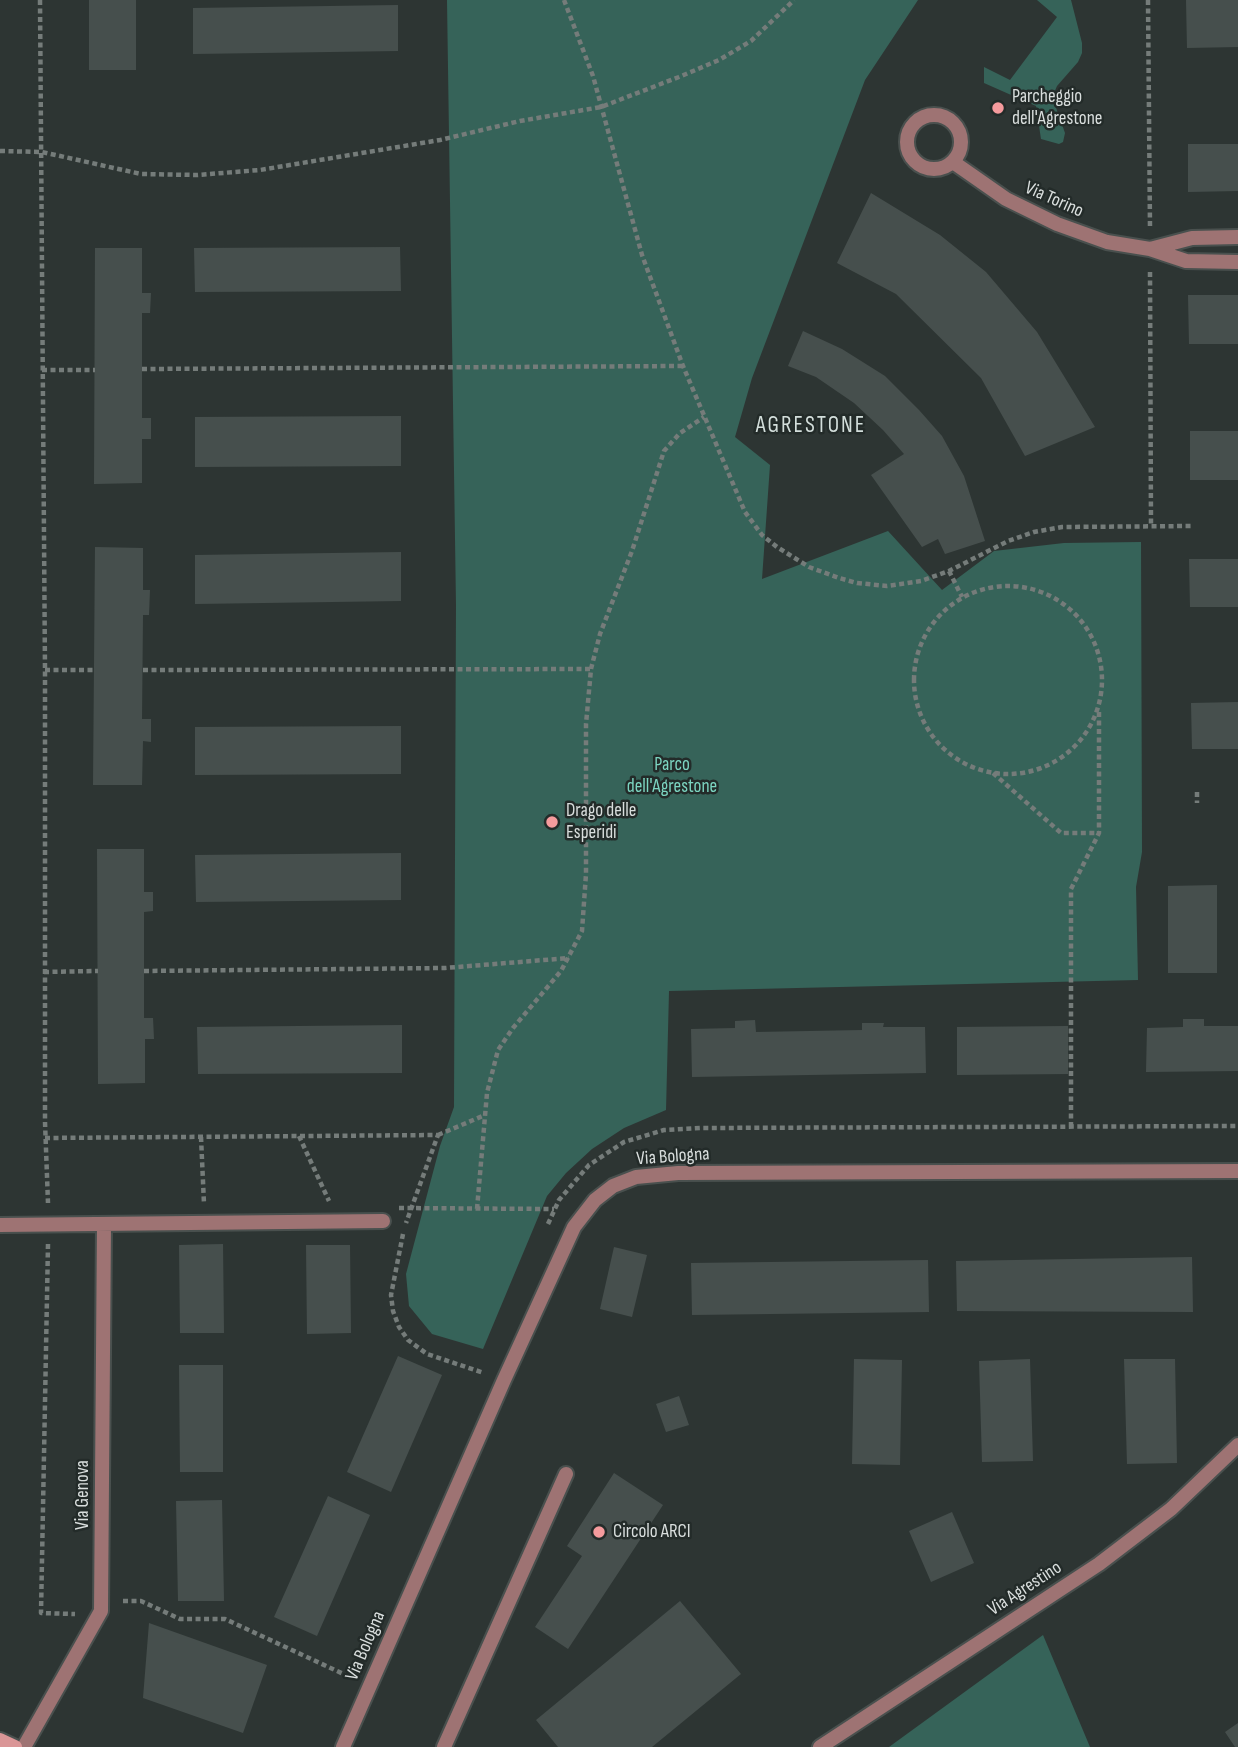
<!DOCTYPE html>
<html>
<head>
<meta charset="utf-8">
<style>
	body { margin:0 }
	canvas { display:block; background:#2d3533 }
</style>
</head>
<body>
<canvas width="1238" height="1747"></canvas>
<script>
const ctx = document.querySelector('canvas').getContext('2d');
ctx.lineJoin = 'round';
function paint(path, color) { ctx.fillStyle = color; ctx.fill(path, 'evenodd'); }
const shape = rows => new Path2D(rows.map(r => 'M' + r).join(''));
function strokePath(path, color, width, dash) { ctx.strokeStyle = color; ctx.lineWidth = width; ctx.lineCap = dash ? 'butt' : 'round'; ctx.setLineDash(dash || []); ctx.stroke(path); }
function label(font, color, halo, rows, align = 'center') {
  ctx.font = font + ' "Sofia Sans Condensed",sans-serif'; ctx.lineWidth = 5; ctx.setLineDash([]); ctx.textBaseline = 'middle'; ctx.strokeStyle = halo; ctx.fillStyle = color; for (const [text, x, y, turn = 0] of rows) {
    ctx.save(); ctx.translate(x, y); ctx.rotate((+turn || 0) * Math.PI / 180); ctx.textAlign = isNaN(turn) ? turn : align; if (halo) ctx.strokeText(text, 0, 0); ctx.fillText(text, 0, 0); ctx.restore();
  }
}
const green = shape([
	[447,0,918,0,865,80,752,378,735,437,770,465,762,579,888,531,942,590,994,551,1064,543,1141,542,1142,852,1136,887,1138,980,669,991,666,1110,624,1128,592,1149,566,1173,547,1196,483,1349,432,1334,409,1306,406,1274,440,1146,454,1107,456,605],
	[1037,0,1071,0,1082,43,1082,53,1078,62,1057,86,1054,93,1054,102,1065,133,1063,142,1059,144,1041,139,1036,106,984,83,984,67,1010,80,1057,17],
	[1043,1635,1090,1747,889,1747]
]);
const building = shape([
	[89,0,136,0,136,70,89,70],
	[1186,0,1238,0,1238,47,1187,48],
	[398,5,398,51,193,54,193,8],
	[1188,144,1238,144,1238,191,1188,192],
	[871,193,940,235,986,272,1037,332,1095,427,1025,456,981,378,896,294,837,263],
	[400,247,401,291,195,292,194,248],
	[95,248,142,248,142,293,151,293,150,313,142,313,142,418,151,418,151,439,142,439,142,483,94,484],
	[1188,295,1238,295,1238,344,1189,344],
	[803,331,842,349,885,376,919,410,942,436,964,476,985,541,945,554,938,539,922,547,871,475,904,454,883,430,854,403,816,377,788,366],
	[401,416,401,466,195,467,195,417],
	[1190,431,1238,431,1238,480,1190,480],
	[95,547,143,548,143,590,150,590,149,615,143,615,142,719,151,719,151,742,143,741,142,785,93,785],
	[401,552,401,601,195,604,195,555],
	[1189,559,1238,559,1238,607,1190,607],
	[1238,702,1238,749,1192,749,1191,703],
	[401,726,401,774,195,775,195,727],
	[97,849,144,849,144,892,153,892,153,911,144,912,144,1018,153,1018,154,1039,145,1039,145,1083,98,1084],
	[401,853,401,900,196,902,195,855],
	[1217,885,1217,973,1168,973,1168,886],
	[1183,1019,1204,1019,1204,1026,1238,1026,1238,1071,1146,1072,1147,1028,1183,1027],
	[755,1020,756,1032,862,1030,862,1023,884,1023,883,1027,925,1027,926,1073,692,1077,691,1029,735,1028,735,1021],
	[402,1025,402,1073,198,1074,197,1027],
	[1068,1026,1068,1074,957,1075,957,1027],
	[223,1244,224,1333,180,1333,179,1245],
	[306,1245,350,1245,351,1333,307,1334],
	[614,1247,647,1255,632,1317,600,1309],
	[1192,1257,1193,1312,957,1311,956,1261],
	[928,1260,929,1312,692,1315,691,1263],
	[398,1356,442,1375,391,1492,347,1472],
	[854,1359,902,1360,900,1465,852,1464],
	[1030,1359,1033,1461,982,1462,979,1361],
	[1124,1359,1175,1359,1177,1463,1127,1464],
	[179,1365,223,1365,223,1472,180,1472],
	[679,1396,689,1425,666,1432,656,1404],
	[614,1473,663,1505,568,1649,535,1627,582,1556,567,1546],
	[328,1496,370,1515,317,1636,274,1617],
	[222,1500,224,1601,178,1601,176,1501],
	[952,1512,974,1563,931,1582,909,1531],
	[680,1601,741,1674,652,1747,558,1747,536,1720],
	[149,1623,267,1665,243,1733,143,1698],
	[1238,1723,1238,1747,1235,1747,1225,1732]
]);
const path = shape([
	[40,0,45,670,45,1122,48,1203],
	[564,0,593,76,642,255,683,366,745,512,762,535,777,547,809,567,839,578,857,583,887,586,921,581,949,571,1008,541,1034,532,1062,527,1193,526],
	[1148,0,1150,228],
	[0,151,42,152,141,174,197,175,260,170,440,140,520,121,601,107,679,77,719,60,751,41,794,0],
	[1150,272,1151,526],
	[142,369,683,366],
	[42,370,95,370],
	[949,571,962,597],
	'914 680a94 94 0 1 1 188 0a94 94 0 1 1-188 0Z',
	[45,670,94,670],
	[143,670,591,669],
	[993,773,1061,833,1099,833],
	[1197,792,1197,803],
	[144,971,445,968,569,958],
	[44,972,98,971],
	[1071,1127,1071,889,1099,833,1099,709],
	[438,1135,485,1115],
	[299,1136,329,1201],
	[201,1137,204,1204],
	[45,1138,438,1135,406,1223],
	[399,1208,554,1209],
	[477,1209,487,1093,498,1050,513,1028,561,971,582,931,586,874,586,724,591,669,600,634,632,551,664,451,680,433,704,417],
	[548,1224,559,1200,589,1165,624,1142,664,1130,701,1128,1238,1126],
	[403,1234,391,1295,393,1311,399,1327,408,1340,427,1354,484,1373],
	[48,1244,41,1613,75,1614],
	[123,1601,141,1601,180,1619,225,1619,350,1677]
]);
const lane = shape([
	[444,1747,566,1474]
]);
const street = shape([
	'907 142a27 27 0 1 1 54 0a27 27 0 1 1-54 0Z',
	[953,162,1006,199,1057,224,1107,242,1150,249,1186,261,1238,262],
	[1150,249,1192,238,1238,237],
	[0,1225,383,1221],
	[24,1747,101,1611,104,1224],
	[343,1747,504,1380,574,1227,595,1200,613,1186,636,1177,678,1173,1238,1171],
	[820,1747,1099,1564,1171,1509,1238,1445]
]);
const secondary = shape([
	[0,1740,15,1747]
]);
const markers = [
	[998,108,7,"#f59b9d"],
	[552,822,7,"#f59b9d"],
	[599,1532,7,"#f59b9d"]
];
const poiNames = [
	["Parcheggio",1012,97],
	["dell'Agrestone",1012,119],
	["Drago delle",566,811],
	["Esperidi",566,833],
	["Circolo ARCI",613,1532]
];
const streetNames = [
	["Via Torino",1054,200,24],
	["Via Bologna",673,1157,-4],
	["Via Genova",83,1495,-90],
	["Via Agrestino",1025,1589,-33],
	["Via Bologna",366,1646,-67]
];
const parkNames = [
	["Parco",672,765],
	["dell'Agrestone",672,787]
];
const quarterNames = [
	["AGRESTONE",811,426]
];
paint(green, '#366359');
paint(building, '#464f4d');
strokePath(lane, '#49504e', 18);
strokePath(street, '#49504e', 18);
strokePath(secondary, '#49504e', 18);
strokePath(path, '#757c7a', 4.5, [5, 3.5]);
strokePath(lane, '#9e7373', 14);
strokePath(street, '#9e7373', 14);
strokePath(secondary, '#da9697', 14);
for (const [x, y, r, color] of markers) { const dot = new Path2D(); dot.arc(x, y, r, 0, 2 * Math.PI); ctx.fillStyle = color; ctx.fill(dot); strokePath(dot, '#232b29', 2.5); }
label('19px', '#d9dedd', '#232b29', poiNames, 'left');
label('19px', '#d9dedd', '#232b29', streetNames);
label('19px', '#7cd5c1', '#232b29', parkNames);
ctx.letterSpacing = '2px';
label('23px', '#d3dedb', '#232b29', quarterNames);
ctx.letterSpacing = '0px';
</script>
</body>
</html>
